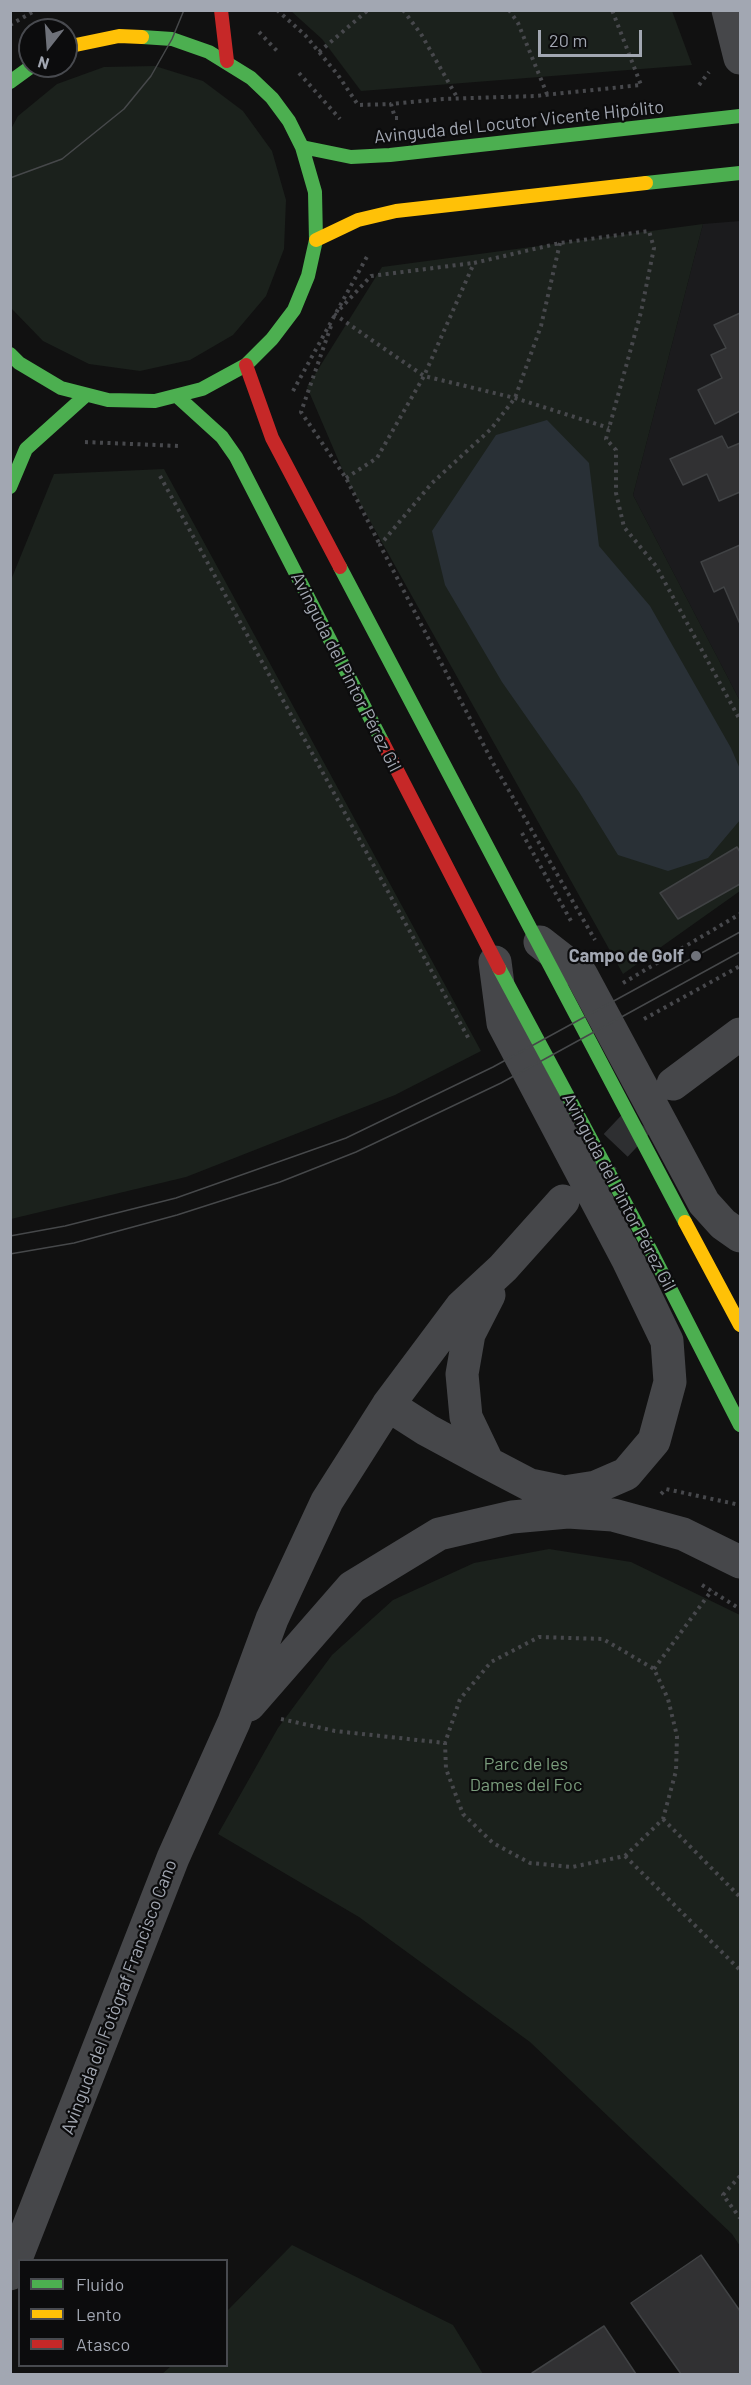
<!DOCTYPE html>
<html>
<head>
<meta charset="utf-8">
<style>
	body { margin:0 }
	#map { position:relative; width:751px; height:2385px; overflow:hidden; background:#111; font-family:Barlow,sans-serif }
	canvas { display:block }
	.frame { position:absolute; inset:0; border:12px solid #a2a7b2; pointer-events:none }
	.legend { position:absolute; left:18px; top:2259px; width:210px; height:108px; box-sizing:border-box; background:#0c0c0d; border:2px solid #484a4f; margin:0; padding:8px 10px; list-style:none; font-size:18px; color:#a2a7b2 }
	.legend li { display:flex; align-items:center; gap:12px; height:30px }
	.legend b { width:30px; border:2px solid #484a4f }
	.north { position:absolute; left:18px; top:18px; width:60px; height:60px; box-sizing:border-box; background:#0c0c0d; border:2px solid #484a4f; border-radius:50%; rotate:197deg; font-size:16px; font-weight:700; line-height:24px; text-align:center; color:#a2a7b2 }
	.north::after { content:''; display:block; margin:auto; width:21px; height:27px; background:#6f727a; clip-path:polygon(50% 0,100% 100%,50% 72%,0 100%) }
	.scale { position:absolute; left:538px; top:30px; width:104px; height:27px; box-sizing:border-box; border:3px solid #a2a7b2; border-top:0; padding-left:8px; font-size:18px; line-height:21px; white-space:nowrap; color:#a2a7b2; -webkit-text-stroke:4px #0c0c0d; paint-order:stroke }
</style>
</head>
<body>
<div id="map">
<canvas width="751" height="2385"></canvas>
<div class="frame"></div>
<ul class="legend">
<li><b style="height:8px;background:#4caf50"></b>Fluido</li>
<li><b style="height:8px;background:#ffc107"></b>Lento</li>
<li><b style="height:8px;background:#c62828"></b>Atasco</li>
</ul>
<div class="north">N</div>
<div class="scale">20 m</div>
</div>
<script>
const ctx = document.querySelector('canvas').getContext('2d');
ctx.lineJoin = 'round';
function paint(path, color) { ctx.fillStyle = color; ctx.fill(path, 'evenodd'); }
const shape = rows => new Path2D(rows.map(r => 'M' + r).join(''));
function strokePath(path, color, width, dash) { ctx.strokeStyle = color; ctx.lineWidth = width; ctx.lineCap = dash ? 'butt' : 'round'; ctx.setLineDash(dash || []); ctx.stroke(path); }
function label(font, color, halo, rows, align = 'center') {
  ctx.font = font + ' Barlow,sans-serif'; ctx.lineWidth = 4.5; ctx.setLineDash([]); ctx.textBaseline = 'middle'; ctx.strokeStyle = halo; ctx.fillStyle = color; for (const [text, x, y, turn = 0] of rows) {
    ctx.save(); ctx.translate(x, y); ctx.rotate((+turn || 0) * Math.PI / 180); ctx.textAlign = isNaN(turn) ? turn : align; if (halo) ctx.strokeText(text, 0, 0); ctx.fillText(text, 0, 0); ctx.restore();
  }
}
const built = shape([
	[740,221,740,701,633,495,703,224]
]);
const green = shape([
	[291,11,672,11,692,65,361,91,322,39],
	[155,66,203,81,243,111,272,151,286,200,284,249,266,296,233,335,190,360,140,371,89,364,43,341,11,308,11,129,18,116,57,84,104,67],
	[703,224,633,495,740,701,740,891,623,974,346,478,307,387,382,267],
	[164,469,481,1051,395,1095,186,1177,11,1219,11,580,54,474],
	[549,1549,631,1562,740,1615,740,2246,732,2234,530,2042,359,1917,218,1834,278,1728,332,1655,393,1600,474,1563],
	[292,2245,453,2325,483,2374,162,2374,171,2366,226,2366,227,2311]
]);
const water = shape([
	[547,420,589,463,599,546,650,606,731,748,740,769,740,820,708,858,668,871,618,855,579,792,502,682,445,585,432,531,496,435]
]);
const building = shape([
	[740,313,740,411,715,424,698,390,722,378,711,355,726,348,714,325,740,313],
	[722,436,728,448,740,443,740,492,719,501,707,474,683,485,670,459,722,436],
	[740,545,740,624,724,587,714,592,701,562,740,545],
	[737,847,740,852,740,884,678,919,660,893,737,847],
	[701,2255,740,2311,740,2374,681,2374,631,2303,701,2255],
	[604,2326,636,2374,533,2374,532,2373,604,2326]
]);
const streetTunnel = shape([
	[582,1181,654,1105]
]);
const path = shape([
	[277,10,305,35,338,75,358,105,391,104],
	[403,10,421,34,458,99],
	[509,10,518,23,547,94],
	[10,25,36,10],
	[259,32,279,53],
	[319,52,368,10],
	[299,73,340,119],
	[699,85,709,72],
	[398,118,395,118,391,104,443,99,535,96,641,85,612,10],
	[560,243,541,326,515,398,491,429,432,483,380,545,493,763,595,940],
	[340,309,371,276,473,263],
	[334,314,424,376,515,398,609,428],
	[331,326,301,412,346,478,380,545],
	[293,391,369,253],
	[85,442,179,446],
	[160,476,470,1041],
	[346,478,377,458,424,376,474,263,560,243,649,231,654,248,641,312,606,439,616,450,616,493,624,527,656,566,740,720],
	[522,833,571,921],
	[623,983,740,914],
	[644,1019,740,966],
	[661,1494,666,1489,740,1505],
	[702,1585,740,1609],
	[654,1669,712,1590],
	[281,1719,335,1731,445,1743,446,1769,463,1814,493,1843,530,1863,572,1867,625,1856,663,1819,676,1771,677,1736,668,1699,654,1669,603,1639,539,1637,491,1662,460,1699,445,1743],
	[663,1819,740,1897],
	[625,1856,740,1970],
	[740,2176,723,2195,740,2218]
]);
const street = shape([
	[728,10,740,58],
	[540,942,581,974,704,1203,723,1224,740,1236],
	[673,1084,740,1034],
	[489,1295,469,1334,462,1374,466,1417,488,1463,530,1485,564,1492,596,1487,626,1474,654,1441,670,1382,667,1341,628,1260,503,1023,495,962],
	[388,1405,427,1430,488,1463],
	[249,1705,352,1587,439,1534,512,1517,568,1512,613,1515,683,1534,740,1562],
	[10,2274,173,1858,234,1722,272,1619,327,1501,388,1405,462,1306,503,1268,563,1201]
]);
const fast = shape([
	[10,82,32,66],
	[302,147,351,157,390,155,740,116],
	[646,183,740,173],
	[10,354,19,363,61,388,108,400,155,401,202,389,246,365,272,339,294,310,308,276,316,240,315,192,302,147,289,121,272,98,251,78,209,52,172,39,142,37],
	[178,397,222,437,236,457,383,743],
	[10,487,26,449,85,396],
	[340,567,685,1222],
	[499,968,650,1249,740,1425]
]);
const slow = shape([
	[66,47,119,36,142,37],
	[316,240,358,220,396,211,646,183],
	[685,1222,740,1325]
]);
const jam = shape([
	[221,10,227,61],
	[246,365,272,438,340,567],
	[383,743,499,968]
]);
const tram = shape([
	[10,178,62,159,124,109,151,76,172,39,184,10],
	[10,1236,65,1226,176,1198,346,1138,493,1067,740,932],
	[10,1254,74,1243,177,1215,280,1182,356,1152,501,1083,740,952]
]);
const markers = [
	[696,956,6,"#6f727a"]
];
const streetNames = [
	["Avinguda del Locutor Vicente Hipólito",519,122,-6],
	["Avinguda del Pintor Pérez Gil",346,672,63],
	["Avinguda del Pintor Pérez Gil",619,1192,62],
	["Avinguda del Fotògraf Francisco Cano",119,1997,-69]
];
const poiNames = [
	["Campo de Golf",684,956]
];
const parkNames = [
	["Parc de les",526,1764],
	["Dames del Foc",526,1785]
];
paint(built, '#1b1b1d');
paint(green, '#1b211c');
paint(water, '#293036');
paint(building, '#313133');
strokePath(building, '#404244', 1.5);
strokePath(streetTunnel, '#2e2f31', 33, [33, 16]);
strokePath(path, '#47484c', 4, [3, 4.5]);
strokePath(street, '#46474a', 33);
strokePath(fast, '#4caf50', 14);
strokePath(slow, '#ffc107', 14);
strokePath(jam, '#c62828', 14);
strokePath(tram, '#46484a', 1.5);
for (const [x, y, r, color] of markers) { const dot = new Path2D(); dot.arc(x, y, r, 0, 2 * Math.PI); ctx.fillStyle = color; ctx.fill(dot); strokePath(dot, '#0c0c0d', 2); }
label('18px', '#a2a7b2', '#0c0c0d', streetNames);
label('bold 18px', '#a2a7b2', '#0c0c0d', poiNames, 'right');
label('18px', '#7a9c7c', '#0c0c0d', parkNames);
</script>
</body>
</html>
